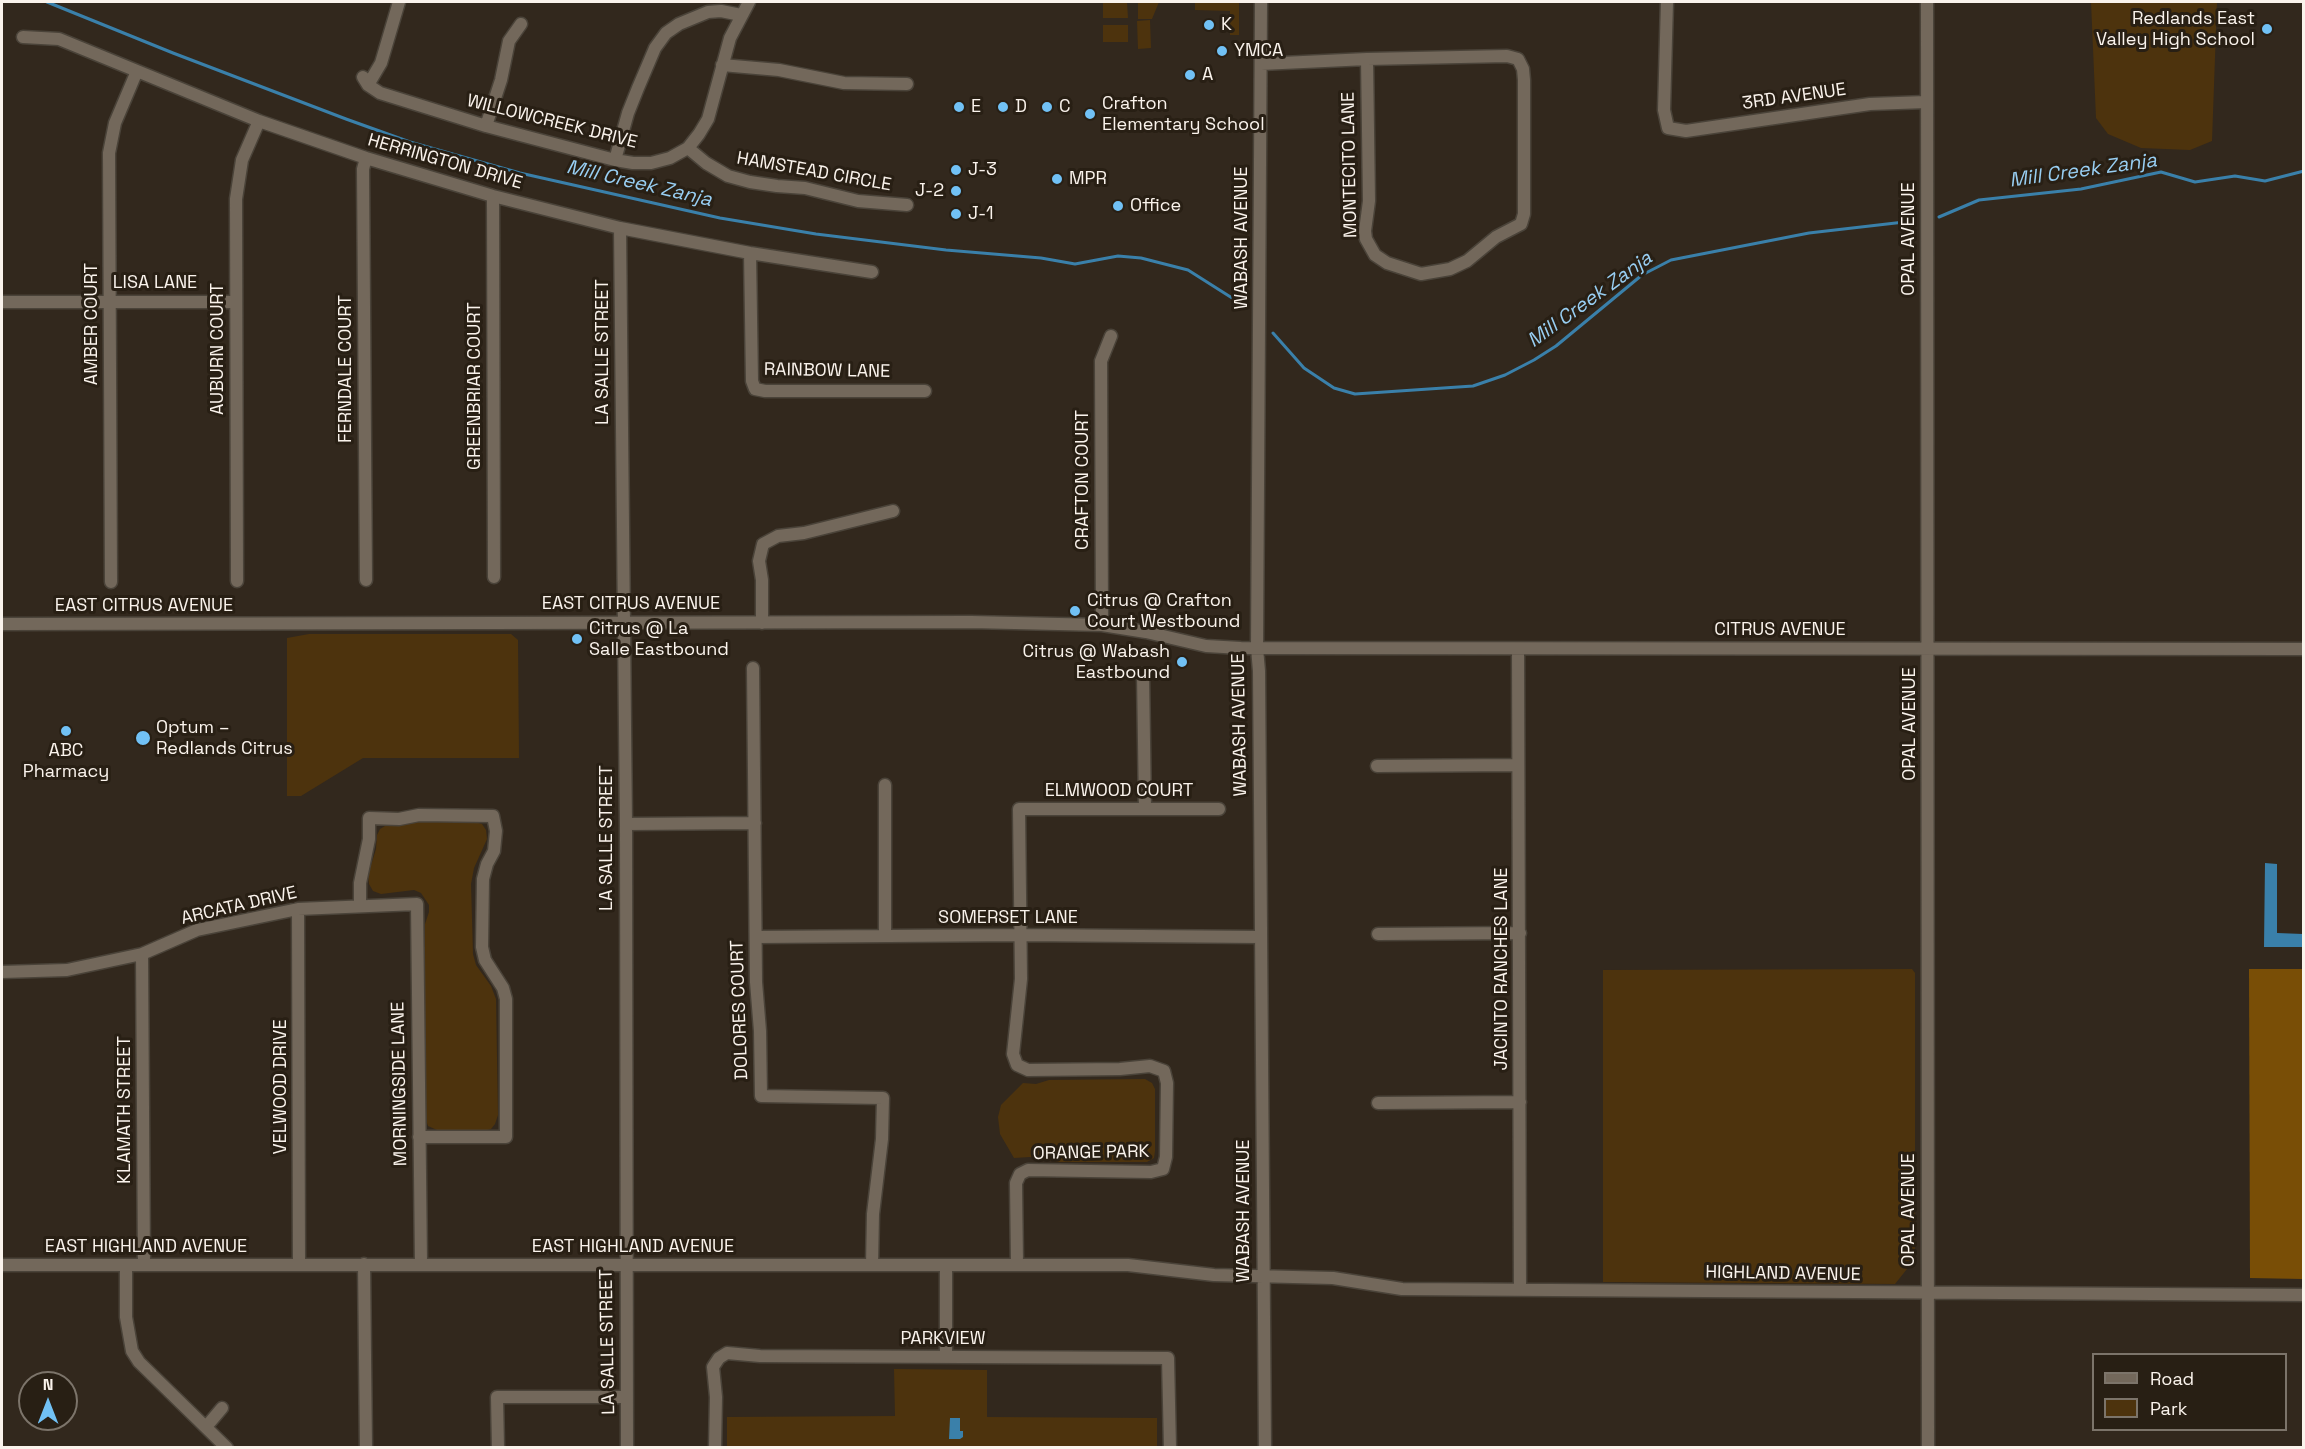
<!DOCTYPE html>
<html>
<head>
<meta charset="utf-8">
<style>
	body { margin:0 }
	#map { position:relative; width:2305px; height:1449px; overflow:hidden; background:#32281d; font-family:"Space Grotesk",sans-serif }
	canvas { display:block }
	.frame { position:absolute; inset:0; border:3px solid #faf3ec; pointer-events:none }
	.legend { position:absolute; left:2092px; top:1353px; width:195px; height:78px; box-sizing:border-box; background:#281f14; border:2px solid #7c746a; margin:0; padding:8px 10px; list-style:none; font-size:18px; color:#faf3ec }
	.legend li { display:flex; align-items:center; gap:12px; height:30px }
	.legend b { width:30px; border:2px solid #7c746a }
	.north { position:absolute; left:18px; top:1371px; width:60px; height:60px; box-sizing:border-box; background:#281f14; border:2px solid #7c746a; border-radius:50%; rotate:0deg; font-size:16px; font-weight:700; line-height:24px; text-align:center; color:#faf3ec }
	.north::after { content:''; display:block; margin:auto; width:21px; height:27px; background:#71c1f5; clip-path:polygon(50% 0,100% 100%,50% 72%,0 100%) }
</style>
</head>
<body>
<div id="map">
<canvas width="2305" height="1449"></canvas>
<div class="frame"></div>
<ul class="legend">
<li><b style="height:8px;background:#73685b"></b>Road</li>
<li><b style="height:16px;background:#4d330d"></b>Park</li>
</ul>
<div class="north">N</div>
</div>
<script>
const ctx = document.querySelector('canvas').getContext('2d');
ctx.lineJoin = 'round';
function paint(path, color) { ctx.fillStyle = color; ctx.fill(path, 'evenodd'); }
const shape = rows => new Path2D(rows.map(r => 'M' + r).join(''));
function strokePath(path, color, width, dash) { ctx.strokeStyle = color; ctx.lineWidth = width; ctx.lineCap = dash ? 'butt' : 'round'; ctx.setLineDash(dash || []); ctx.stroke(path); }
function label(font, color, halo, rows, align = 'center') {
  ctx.font = font + ' "Space Grotesk",sans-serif'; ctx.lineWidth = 6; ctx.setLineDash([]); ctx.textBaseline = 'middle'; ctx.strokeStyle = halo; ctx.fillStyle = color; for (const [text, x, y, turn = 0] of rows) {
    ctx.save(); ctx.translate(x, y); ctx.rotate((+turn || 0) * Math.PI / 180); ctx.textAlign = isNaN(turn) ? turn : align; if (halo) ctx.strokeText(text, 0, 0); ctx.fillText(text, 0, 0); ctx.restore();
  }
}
const green = shape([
	[1103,2,1127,2,1128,18,1103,18],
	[1138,2,1159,2,1152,19,1138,19],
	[1195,2,1239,2,1239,35,1230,35,1230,11,1195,10],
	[2091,2,2217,2,2212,141,2190,150,2141,148,2108,134,2096,118],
	[1150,20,1151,48,1138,49,1137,21],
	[1103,25,1128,25,1128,42,1103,42],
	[309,634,511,634,518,640,519,758,363,758,301,796,287,796,287,638],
	[417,822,475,822,482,824,486,830,487,839,474,868,471,884,473,954,476,965,491,986,496,999,498,1115,495,1124,491,1129,484,1131,437,1130,428,1126,426,1120,424,1021,425,924,429,912,429,905,421,893,414,890,381,894,373,891,369,884,368,875,376,849,377,835,380,829,385,826],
	[1912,969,1915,973,1915,1259,1895,1284,1603,1282,1603,970],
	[1145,1079,1152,1083,1155,1089,1155,1151,1154,1158,1147,1162,1060,1162,1030,1157,1014,1158,1000,1134,998,1117,1001,1105,1023,1083,1036,1084,1049,1080],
	[894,1369,987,1370,987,1417,1157,1418,1157,1447,727,1447,727,1417,895,1416]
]);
const forest = shape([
	[2249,969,2303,969,2303,1279,2250,1278]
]);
const water = shape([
	[2265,863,2277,864,2277,933,2303,934,2303,947,2264,947],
	[950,1418,960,1418,960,1431,963,1431,963,1437,960,1439,949,1439]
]);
const stream = shape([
	[47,2,173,53,346,119,410,142,520,173,720,218,816,234,946,250,1041,258,1075,264,1118,256,1141,258,1188,270,1240,303],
	[1939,217,1979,200,2081,189,2161,172,2195,182,2235,176,2265,181,2304,171],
	[1273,333,1304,368,1334,388,1355,394,1473,386,1505,375,1534,360,1556,346,1642,275,1671,260,1809,233,1913,221]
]);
const minor = shape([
	[1261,2,1257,648,1259,671,1265,1448],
	[1667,2,1664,110,1668,128,1686,131,1870,104,1926,102],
	[1927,2,1928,1448],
	[23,37,59,39,259,121,366,158,493,196,620,228,750,253,872,272],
	[1261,64,1367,59,1507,56,1518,59,1523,69,1524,80,1524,214,1521,224,1496,237,1467,261,1450,269,1421,274,1387,263,1375,255,1366,239,1365,231,1369,201,1367,59],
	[722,65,779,70,844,83,907,84],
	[363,77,368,85,380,93,486,126,615,160,633,163,651,163,670,158,688,148,699,134,708,119,730,38,749,2],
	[368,85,381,63,399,2],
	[486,126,501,80,509,41,521,24],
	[688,148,706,163,728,176,750,182,777,186,805,188,858,201,907,205],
	[615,160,628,113,638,88,655,48,666,33,679,24,708,12,721,11,741,15],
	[493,196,494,577],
	[620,228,626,824,627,1448],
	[750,253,752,381,755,389,765,391,925,391],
	[2,302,236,302],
	[366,580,363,169,366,158],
	[237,581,236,199,242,160,259,121],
	[111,582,109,153,115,123,137,71],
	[762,623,762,580,759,561,763,544,778,536,804,533,893,511],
	[2,624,971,622,1102,625,1146,632,1206,646,1241,648,2304,649],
	[1102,625,1101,361,1111,336],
	[1518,649,1520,1289],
	[753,668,756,982,760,1031,761,1096,883,1098,882,1139,873,1214,872,1265],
	[1143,674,1145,809],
	[1377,766,1518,765],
	[626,824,755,823],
	[360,905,360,883,369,839,369,818,399,819,419,815,493,816,496,831,494,851,487,864,483,879,482,947,485,960,503,988,506,999,506,1137,419,1137],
	[298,909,299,1265],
	[1378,934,1520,933],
	[885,936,885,785],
	[756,937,1021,935,1260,937],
	[142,954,144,1265],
	[2,972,67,970,142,954,197,930,298,909,417,904,421,1264],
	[1378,1103,1520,1102],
	[364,1264,366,1448],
	[1017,1264,1016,1183,1020,1174,1028,1170,1151,1172,1163,1169,1166,1157,1167,1083,1164,1071,1150,1066,1120,1069,1028,1070,1017,1065,1013,1054,1021,979,1019,809,1219,809],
	[2,1265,1128,1265,1214,1275,1333,1278,1402,1289,2304,1295],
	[126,1265,126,1317,132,1351,139,1362,227,1448],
	[946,1265,946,1357],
	[206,1427,222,1408],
	[498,1448,497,1397,627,1397],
	[715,1448,716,1397,713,1367,719,1358,727,1353,760,1356,1168,1358,1170,1448]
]);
const markers = [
	[1209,25,6,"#71c1f5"],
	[2267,29,6,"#71c1f5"],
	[1222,51,6,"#71c1f5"],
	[1190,75,6,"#71c1f5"],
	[959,107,6,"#71c1f5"],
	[1003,107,6,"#71c1f5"],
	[1047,107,6,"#71c1f5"],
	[1090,114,6,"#71c1f5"],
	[956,170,6,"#71c1f5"],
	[1057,179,6,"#71c1f5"],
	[956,191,6,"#71c1f5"],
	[1118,206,6,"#71c1f5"],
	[956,214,6,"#71c1f5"],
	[1075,611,6,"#71c1f5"],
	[577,639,6,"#71c1f5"],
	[1182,662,6,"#71c1f5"],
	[66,731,6,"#71c1f5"],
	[143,738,8,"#71c1f5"]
];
const poiNames = [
	["Redlands East",2255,19,"right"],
	["Valley High School",2255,40,"right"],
	["K",1221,25],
	["YMCA",1234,51],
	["A",1202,75],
	["Crafton",1102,104],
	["Elementary School",1102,125],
	["E",971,107],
	["D",1015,107],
	["C",1059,107],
	["J-3",968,170],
	["MPR",1069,179],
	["J-2",944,191,"right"],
	["Office",1130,206],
	["J-1",968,214],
	["Citrus @ Crafton",1087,601],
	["Court Westbound",1087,622],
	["Citrus @ La",589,629],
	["Salle Eastbound",589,650],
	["Citrus @ Wabash",1170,652,"right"],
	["Eastbound",1170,673,"right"],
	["Optum –",156,728],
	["Redlands Citrus",156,749],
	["ABC",66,751,"center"],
	["Pharmacy",66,772,"center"]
];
const streetNames = [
	["3RD AVENUE",1794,97,-8],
	["WILLOWCREEK DRIVE",552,122,14],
	["HERRINGTON DRIVE",445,162,16],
	["MONTECITO LANE",1350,165,-91],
	["HAMSTEAD CIRCLE",814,172,10],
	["WABASH AVENUE",1242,238,-90],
	["OPAL AVENUE",1909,239,-90],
	["LISA LANE",155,283],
	["AMBER COURT",92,324,-90],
	["AUBURN COURT",218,349,-90],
	["LA SALLE STREET",603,352,-90],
	["FERNDALE COURT",346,369,-90],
	["RAINBOW LANE",827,371,1],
	["GREENBRIAR COURT",475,386,-90],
	["CRAFTON COURT",1083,480,-90],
	["EAST CITRUS AVENUE",631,604],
	["EAST CITRUS AVENUE",144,606],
	["CITRUS AVENUE",1780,630],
	["OPAL AVENUE",1910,724,-90],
	["WABASH AVENUE",1240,725,-91],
	["ELMWOOD COURT",1119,791],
	["LA SALLE STREET",607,838,-90],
	["ARCATA DRIVE",239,906,-13],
	["SOMERSET LANE",1008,918],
	["JACINTO RANCHES LANE",1502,969,-90],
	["DOLORES COURT",740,1010,-92],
	["MORNINGSIDE LANE",400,1084,-91],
	["VELWOOD DRIVE",281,1087,-90],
	["KLAMATH STREET",125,1110,-90],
	["ORANGE PARK",1091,1153,-1],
	["OPAL AVENUE",1909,1210,-90],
	["WABASH AVENUE",1244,1211,-90],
	["EAST HIGHLAND AVENUE",146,1247],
	["EAST HIGHLAND AVENUE",633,1247],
	["HIGHLAND AVENUE",1783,1274,1],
	["PARKVIEW",943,1339],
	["LA SALLE STREET",608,1342,-91]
];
const waterNames = [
	["Mill Creek Zanja",2083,171,-8],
	["Mill Creek Zanja",639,184,13],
	["Mill Creek Zanja",1590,300,-36]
];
paint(green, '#4d330d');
paint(forest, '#794e06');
paint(water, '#3a80aa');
strokePath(stream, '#3a80aa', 3);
strokePath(minor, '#4a4339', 15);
strokePath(minor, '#73685b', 12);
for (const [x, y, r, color] of markers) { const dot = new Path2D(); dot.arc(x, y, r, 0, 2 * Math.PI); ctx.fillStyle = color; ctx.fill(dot); strokePath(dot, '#281f14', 2); }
label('18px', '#faf3ec', '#281f14', poiNames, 'left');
label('18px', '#faf3ec', '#281f14', streetNames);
label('italic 20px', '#98cef2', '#281f14', waterNames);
</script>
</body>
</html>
